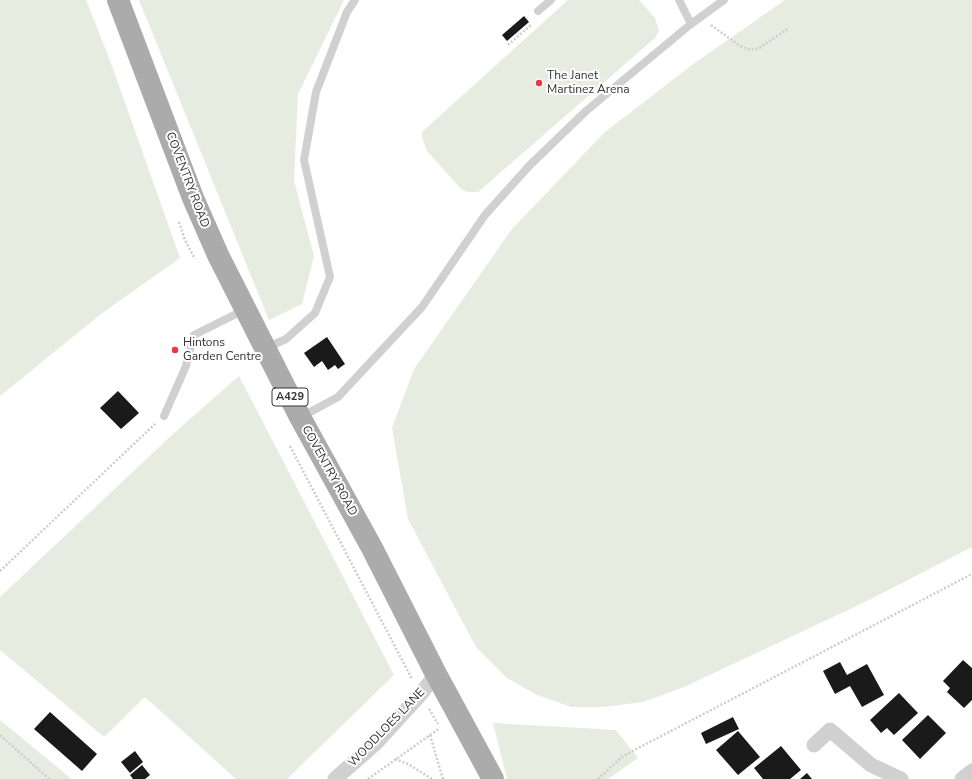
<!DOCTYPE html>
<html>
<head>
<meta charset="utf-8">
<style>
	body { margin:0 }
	canvas { display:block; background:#fff }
</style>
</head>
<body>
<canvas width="972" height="779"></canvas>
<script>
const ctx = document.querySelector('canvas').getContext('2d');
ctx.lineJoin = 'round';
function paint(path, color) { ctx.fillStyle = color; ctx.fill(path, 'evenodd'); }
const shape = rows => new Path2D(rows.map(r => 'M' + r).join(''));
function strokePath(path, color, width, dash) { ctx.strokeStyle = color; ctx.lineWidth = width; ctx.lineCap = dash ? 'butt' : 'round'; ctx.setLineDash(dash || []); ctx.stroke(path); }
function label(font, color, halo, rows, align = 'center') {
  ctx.font = font + ' "Nunito Sans",sans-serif'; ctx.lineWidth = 4; ctx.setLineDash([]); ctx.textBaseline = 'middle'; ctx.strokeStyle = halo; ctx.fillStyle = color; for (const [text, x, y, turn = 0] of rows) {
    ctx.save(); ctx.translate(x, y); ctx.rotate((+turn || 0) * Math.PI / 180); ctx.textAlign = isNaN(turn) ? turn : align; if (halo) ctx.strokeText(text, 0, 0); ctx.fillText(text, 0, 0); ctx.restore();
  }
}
const green = shape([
	[0,0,86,0,111,63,180,258,101,314,0,396],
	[139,0,344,0,298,94,294,181,314,256,302,304,269,320],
	[568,0,639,0,655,18,659,31,655,38,478,192,468,192,462,190,427,151,422,137,422,132],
	[785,0,972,0,972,547,865,602,684,687,643,702,604,707,571,707,535,694,507,678,476,647,408,519,392,428,414,369,512,229,605,132,692,65],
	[239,376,394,675,287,779,236,779,145,697,104,737,0,650,0,597,174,433],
	[0,720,68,776,71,779,0,779],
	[493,723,616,730,638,758,608,779,507,779]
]);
const building = shape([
	[524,16,529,22,507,41,502,35],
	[327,337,345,364,338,369,335,365,328,370,322,361,314,367,304,353],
	[118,391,139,413,121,429,100,408],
	[963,660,972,668,972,700,964,708,947,692,950,688,943,681],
	[840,662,847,675,867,664,884,695,862,707,850,686,835,694,823,671],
	[899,693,918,713,894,735,887,728,881,733,870,720],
	[50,712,97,754,82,771,34,729],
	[928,715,946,733,920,759,902,740],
	[733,717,739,729,706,744,701,733],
	[738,731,760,757,738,775,716,750],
	[781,746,801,770,790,779,763,779,754,768],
	[135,751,143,762,130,773,121,762],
	[142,765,150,775,145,779,133,779,130,775],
	[807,773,812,779,800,779]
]);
const path = shape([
	[711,25,740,46,751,50,759,48,789,28],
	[508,45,532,24],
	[179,222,185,240,195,259],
	[290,446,412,679],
	[0,571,155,424],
	[429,709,438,724],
	[0,735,49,779],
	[430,735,443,779],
	[395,759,408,764,432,779],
	[368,779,440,728],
	[598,779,623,756,972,574]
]);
const service = shape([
	[679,0,691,24],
	[538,11,551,0],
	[266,348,286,339,315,313,330,277,304,160,316,92,347,12,355,0],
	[164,416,186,366,194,335,244,310],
	[301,417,338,397,422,307,485,215,530,165,586,111,691,24,724,0]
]);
const minor = shape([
	[814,745,830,730,871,765,901,779],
	[335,779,376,743,420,695,436,674],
	[962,779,972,771]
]);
const primary = shape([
	[118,0,193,198,218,255,300,417,372,548,436,674,493,779]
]);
const markers = [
	[539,83,4,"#e63946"],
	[175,350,4,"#e63946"]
];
const shields = [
	[290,397,36]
];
const shieldNames = [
	["A429",290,397]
];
const poiNames = [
	["The Janet",547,76],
	["Martinez Arena",547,90],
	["Hintons",183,343],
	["Garden Centre",183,357]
];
const streetNames = [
	["COVENTRY ROAD",187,180,69],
	["COVENTRY ROAD",329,471,61],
	["WOODLOES LANE",387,728,-46]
];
paint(green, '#e6ecdf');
paint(building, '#1a1a1a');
strokePath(path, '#cdcdcd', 2.5, [2, 2]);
strokePath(service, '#d0d0d0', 8);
strokePath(minor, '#d0d0d0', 15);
strokePath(primary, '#ababab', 22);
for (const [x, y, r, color] of markers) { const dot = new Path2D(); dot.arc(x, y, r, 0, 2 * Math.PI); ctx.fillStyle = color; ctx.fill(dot); strokePath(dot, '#fff', 1.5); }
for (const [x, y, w] of shields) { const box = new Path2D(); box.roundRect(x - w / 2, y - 9, w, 18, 3); ctx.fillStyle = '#fff'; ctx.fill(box); strokePath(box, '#333', 1); }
label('bold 11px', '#333', null, shieldNames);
label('12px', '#333', '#fff', poiNames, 'left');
label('12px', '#333', '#fff', streetNames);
</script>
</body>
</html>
